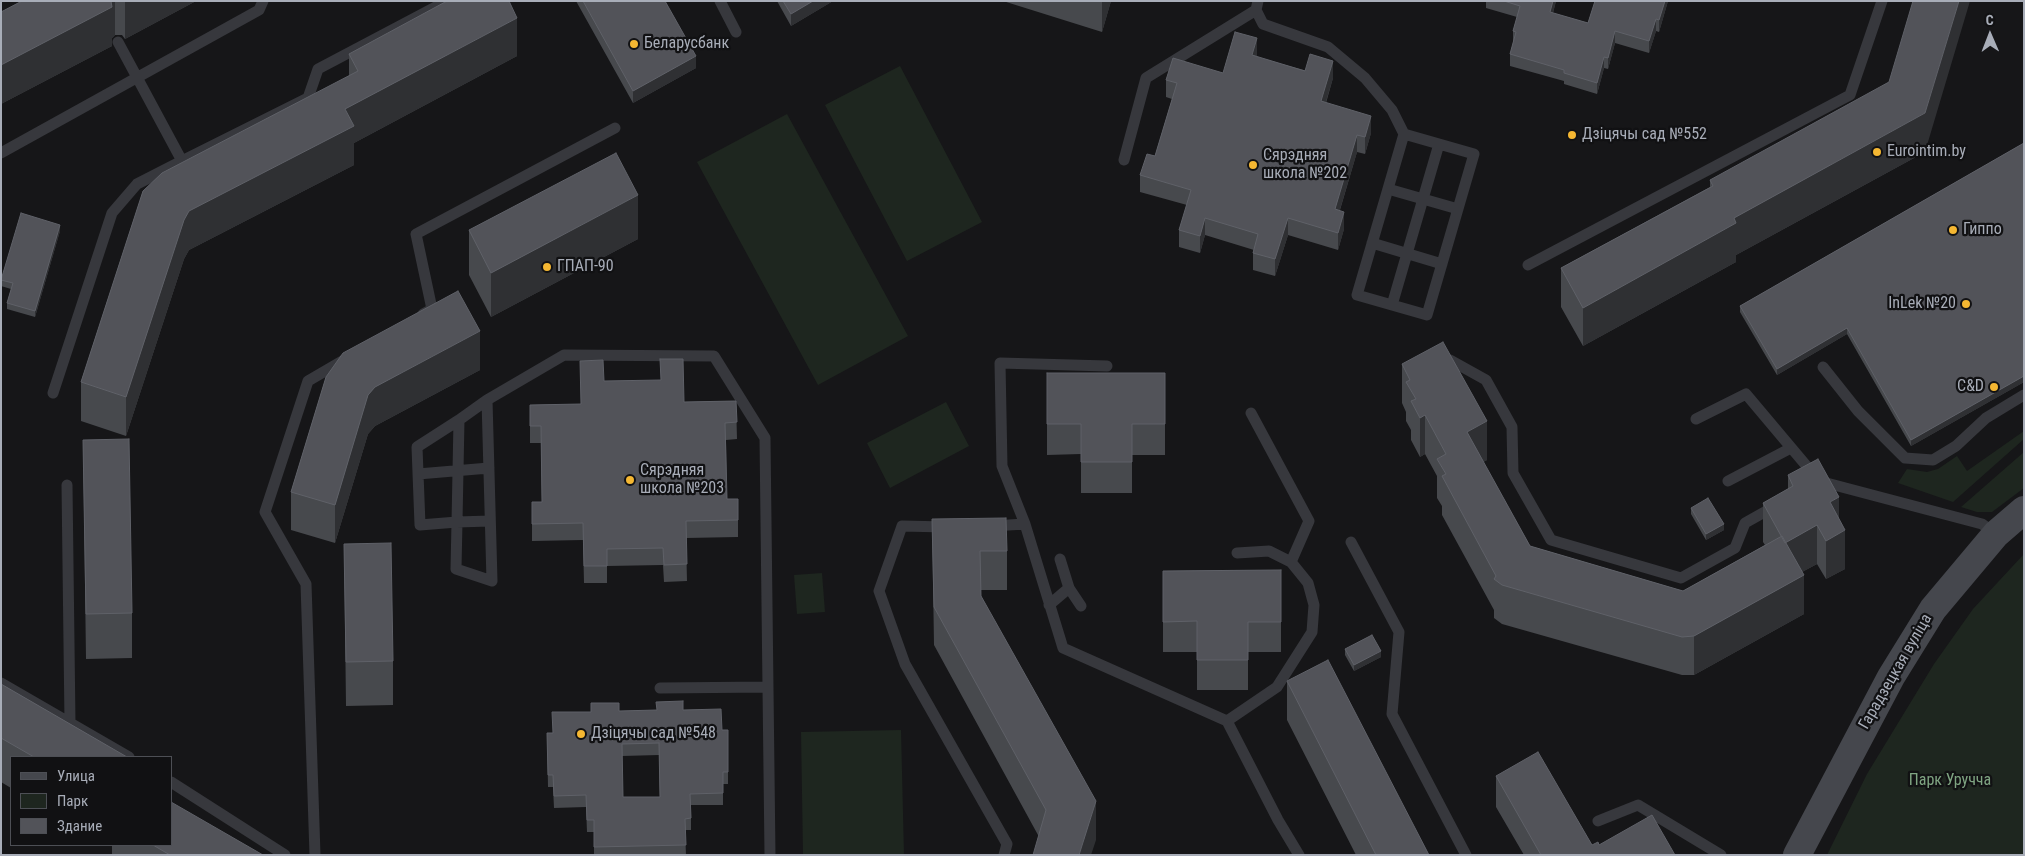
<!DOCTYPE html>
<html>
<head>
<meta charset="utf-8">
<style>
	body { margin:0 }
	#map { position:relative; width:2025px; height:856px; overflow:hidden; background:#161618; font-family:"Roboto Condensed",sans-serif }
	canvas { display:block }
	.frame { position:absolute; inset:0; border:2px solid #a8adb8; pointer-events:none }
	.legend { position:absolute; left:10px; top:756px; width:162px; height:90px; box-sizing:border-box; background:#111113; border:1px solid #4d4f55; margin:0; padding:6px 9px; list-style:none; font-size:15px; color:#a8adb8 }
	.legend li { display:flex; align-items:center; gap:10px; height:25px }
	.legend b { width:25px; border:1px solid #4d4f55 }
	.north { position:absolute; left:1965px; top:10px; width:50px; height:50px; -webkit-text-stroke:4px #111113; paint-order:stroke; rotate:359deg; font-size:14px; font-weight:700; line-height:20px; text-align:center; color:#a8adb8 }
	.north::after { content:''; display:block; margin:auto; width:18px; height:22px; background:#a8adb8; clip-path:polygon(50% 0,100% 100%,50% 72%,0 100%) }
</style>
</head>
<body>
<div id="map">
<canvas width="2025" height="856"></canvas>
<div class="frame"></div>
<ul class="legend">
<li><b style="height:6px;background:#45474d"></b>Улица</li>
<li><b style="height:14px;background:#1e261f"></b>Парк</li>
<li><b style="height:14px;background:#525359"></b>Здание</li>
</ul>
<div class="north">С</div>
</div>
<script>
const ctx = document.querySelector('canvas').getContext('2d');
ctx.lineJoin = 'round';
function paint(path, color) { ctx.fillStyle = color; ctx.fill(path, 'evenodd'); }
const shape = rows => new Path2D(rows.map(r => 'M' + r).join(''));
function strokePath(path, color, width, dash) { ctx.strokeStyle = color; ctx.lineWidth = width; ctx.lineCap = dash ? 'butt' : 'round'; ctx.setLineDash(dash || []); ctx.stroke(path); }
function label(font, color, halo, rows, align = 'center') {
  ctx.font = font + ' "Roboto Condensed",sans-serif'; ctx.lineWidth = 4.5; ctx.setLineDash([]); ctx.textBaseline = 'middle'; ctx.strokeStyle = halo; ctx.fillStyle = color; for (const [text, x, y, turn = 0] of rows) {
    ctx.save(); ctx.translate(x, y); ctx.rotate((+turn || 0) * Math.PI / 180); ctx.textAlign = isNaN(turn) ? turn : align; if (halo) ctx.strokeText(text, 0, 0); ctx.fillText(text, 0, 0); ctx.restore();
  }
}
const green = shape([
	[900,66,982,222,907,261,825,105],
	[787,114,908,336,818,385,697,162],
	[946,402,969,446,890,488,867,443],
	[2024,431,2024,439,1953,502,1898,483,1907,469,1927,472,1938,469,1957,456,1967,471],
	[2024,452,2024,488,1992,512,1977,512,1961,507],
	[2024,554,2024,855,1827,855,1867,774,1934,664,1973,609],
	[822,573,825,612,797,614,794,575],
	[901,730,904,855,803,855,801,732]
]);
const lane = shape([
	[720,1,736,32],
	[1258,1,1256,10,1263,24,1328,47,1365,78,1392,110,1404,134,1357,295,1427,315,1474,154,1404,134],
	[1,153,259,10,263,1],
	[1124,160,1146,78,1256,10],
	[182,161,308,98,318,69,447,1],
	[1388,189,1458,209],
	[1372,243,1442,264],
	[1528,265,1850,95,1882,1],
	[1392,305,1439,144],
	[423,314,432,309,416,234,615,128],
	[1450,360,1486,380,1512,427,1513,473,1551,540,1681,578,1735,548,1745,523,1777,505],
	[1823,367,1858,411,1905,458,1933,460,1956,446,1986,418,2024,395],
	[53,393,112,213,137,184,182,161,118,42],
	[1251,413,1309,521,1291,562],
	[1696,419,1746,394,1815,476],
	[459,420,487,400],
	[418,474,489,468],
	[1728,481,1791,448],
	[1817,483,1819,481,1982,524,1996,534],
	[67,485,70,723],
	[490,521,457,522,420,525,417,447,459,420,457,522,456,569,492,581,487,400,564,355,714,356,765,438,770,855],
	[1025,524,1002,466,1000,363,1107,366],
	[992,526,1025,524,1063,648,1227,721,1278,820,1299,855],
	[946,527,902,526,879,591,905,664,1007,844,1004,855],
	[1351,542,1399,632,1392,714,1466,855],
	[1060,559,1069,588,1081,606],
	[1049,605,1069,588],
	[1,683,129,757],
	[660,688,768,687],
	[1227,721,1277,687,1312,632,1314,605,1308,583,1291,562,1269,551,1237,553],
	[171,782,285,855],
	[1598,821,1638,805,1721,855],
	[315,855,306,584,265,512,308,381,344,360]
]);
const secondary = shape([
	[1797,855,1891,677,1933,609,1996,534,2024,510]
]);
const wall = shape([
	[22,1,196,1,125,39,122,35,115,35,112,38,112,46,1,104,1,12],
	[576,1,665,1,696,68,633,103],
	[777,1,833,1,791,26],
	[1003,1,1111,1,1102,32],
	[1486,1,1556,1,1553,13,1588,23,1595,1,1668,1,1659,32,1656,31,1649,53,1615,43,1608,69,1604,68,1597,94,1564,84,1564,81,1510,66,1510,54,1513,43,1513,31,1517,17,1486,8],
	[349,54,517,56,354,143,354,165,189,250,184,259,126,436,81,421,81,382,143,191,349,76],
	[1257,56,1256,57,1333,78,1326,103,1371,133,1365,154,1357,152,1340,210,1344,229,1338,250,1288,235,1275,276,1253,270,1253,253,1254,250,1205,235,1200,253,1179,247,1179,230,1187,205,1140,192,1140,175,1155,156,1172,99,1166,97,1166,80,1223,73],
	[2024,143,2024,382,1911,446,1847,334,1777,375,1740,312,1740,306],
	[1925,152,1736,255,1736,262,1583,346,1561,307,1561,268,1710,187,1710,180],
	[469,230,638,239,491,317,469,275],
	[60,231,35,317,7,309,7,303,11,289,1,286,1,280],
	[1402,364,1487,460,1483,462,1530,546,1683,591,1765,545,1763,542,1763,503,1788,489,1788,475,1839,519,1845,569,1826,579,1817,564,1802,572,1804,614,1694,675,1682,675,1502,624,1494,618,1494,610,1442,515,1442,506,1437,498,1437,476,1425,454,1420,457,1411,440,1411,430,1406,421,1406,412,1402,403],
	[480,370,375,426,368,434,335,543,291,530,291,492,326,377],
	[1047,373,1165,373,1165,455,1132,455,1132,493,1081,493,1081,454,1047,455],
	[604,381,684,402,736,401,737,439,726,440,727,499,738,499,738,537,686,538,687,581,664,582,663,565,607,566,607,583,584,583,583,540,532,541,532,502,542,502,541,443,530,443,530,405,581,404],
	[83,440,132,613,132,658,86,659],
	[1691,508,1724,530,1706,540,1691,514],
	[932,519,1007,551,1007,590,981,590,981,596,1096,840,1038,835,934,645],
	[344,544,393,661,393,705,346,706],
	[1281,570,1281,652,1248,652,1248,690,1197,690,1197,652,1163,652,1163,571],
	[1345,649,1381,657,1354,671,1345,655],
	[1287,681,1429,855,1356,855,1287,720],
	[1,684,127,757,11,757,11,788,1,782],
	[683,710,722,730,728,730,728,784,723,784,723,805,691,805,691,830,685,830,686,855,594,855,594,832,587,832,586,807,554,808,553,787,548,787,547,733,552,733,619,711],
	[659,755,660,797,623,797,622,756],
	[1496,776,1592,845,1599,845,1675,855,1524,855,1496,807],
	[109,845,171,845,263,855,112,855,112,846]
]);
const shadedWall = shape([
	[111,1,115,1,115,35,112,38,112,46,1,104,1,65],
	[125,1,196,1,125,39],
	[813,1,833,1,791,26,791,14],
	[1102,1,1111,1,1102,32],
	[1553,1,1556,1,1550,24,1550,12],
	[1665,1,1668,1,1659,32,1659,20],
	[1959,1,1970,1,1925,152,1736,255,1736,262,1583,346,1583,308,1734,218,1925,113],
	[517,18,517,56,354,143,354,165,189,250,184,259,126,436,126,397,184,220,189,211,345,109],
	[1656,19,1656,31,1649,53,1649,41],
	[1615,31,1615,43,1608,69,1608,58],
	[1257,38,1257,56,1252,72,1252,55],
	[696,56,696,68,633,103,633,91],
	[1604,57,1604,68,1597,94,1597,83],
	[1333,61,1333,78,1321,118,1321,101],
	[1371,116,1371,133,1365,154,1365,137],
	[1357,135,1357,152,1335,226,1335,209],
	[638,195,638,239,491,317,491,273],
	[1344,212,1344,229,1338,250,1338,233],
	[1205,218,1205,235,1200,253,1200,236],
	[1288,218,1288,235,1275,276,1275,259],
	[60,225,60,231,35,317,35,311],
	[1847,328,1847,334,1777,375,1777,369],
	[480,331,480,370,375,426,368,434,335,543,335,505,368,395,375,387],
	[2024,376,2024,382,1911,446,1911,440],
	[1425,415,1425,454,1420,457,1420,418],
	[1487,421,1487,460,1467,471,1467,432],
	[1839,497,1839,533,1845,530,1845,569,1826,579,1826,541,1830,502],
	[1724,524,1724,530,1706,540,1706,534],
	[1817,525,1817,564,1785,581,1785,543],
	[1804,575,1804,614,1694,675,1694,636],
	[1381,651,1381,657,1354,671,1354,665],
	[1096,801,1096,840,1091,855,1079,855]
]);
const building = shape([
	[22,1,111,1,112,7,1,65,1,12,22,1],
	[447,1,509,1,517,18,345,109,354,126,189,211,184,220,126,397,81,382,143,191,162,173,358,71,349,54,447,1],
	[583,1,665,1,696,56,633,91,583,1],
	[783,1,813,1,791,14,783,1],
	[1504,1,1553,1,1550,12,1588,23,1595,1,1665,1,1659,20,1656,19,1649,41,1615,31,1608,58,1604,57,1597,83,1564,73,1564,70,1510,54,1516,32,1513,31,1520,6,1504,1],
	[1913,1,1959,1,1925,113,1734,218,1736,223,1583,308,1561,268,1713,186,1710,180,1889,82,1913,1],
	[1235,32,1257,38,1252,55,1305,71,1310,54,1333,61,1321,101,1371,116,1365,137,1357,135,1335,209,1344,212,1338,233,1288,218,1275,259,1253,253,1258,234,1205,218,1200,236,1179,230,1191,190,1140,175,1147,154,1155,156,1177,83,1166,80,1173,58,1223,73,1235,32],
	[2024,143,2024,376,1911,440,1847,328,1777,369,1740,306,2024,143],
	[616,153,638,195,491,273,469,230,616,153],
	[21,213,60,225,35,311,7,303,13,283,1,280,21,213],
	[458,291,480,331,375,387,368,395,335,505,291,492,326,377,343,353,458,291],
	[1443,342,1487,421,1467,432,1530,546,1683,591,1782,536,1804,575,1694,636,1682,637,1502,585,1494,579,1496,576,1442,476,1446,474,1437,459,1446,454,1425,415,1420,418,1411,401,1416,399,1406,382,1410,380,1402,364,1443,342],
	[660,359,683,359,684,402,736,401,737,422,725,423,727,499,738,499,738,520,686,521,687,564,664,565,663,548,607,549,607,566,584,566,583,523,532,524,532,502,542,502,541,426,530,426,530,405,581,404,580,361,603,360,604,381,661,380,660,359],
	[1047,373,1165,373,1165,424,1132,424,1132,462,1081,462,1081,424,1047,424,1047,373],
	[129,439,132,613,86,614,83,440,129,439],
	[1818,459,1839,497,1830,502,1845,530,1826,541,1817,525,1785,543,1763,503,1793,486,1788,475,1818,459],
	[1708,498,1724,524,1706,534,1691,508,1708,498],
	[1006,518,1007,551,980,551,981,596,1096,801,1079,855,1033,855,1046,810,934,607,932,519,1006,518],
	[391,543,393,661,346,662,344,544,391,543],
	[1281,570,1281,622,1248,622,1248,660,1197,660,1197,621,1163,622,1163,571,1281,570],
	[1372,635,1381,651,1354,665,1345,649,1372,635],
	[1328,660,1429,855,1376,855,1287,681,1328,660],
	[1,684,127,757,34,757,1,738,1,684],
	[683,701,683,710,721,709,722,730,728,730,728,772,723,772,723,793,690,794,691,818,685,819,686,845,594,847,594,820,587,820,586,795,554,796,553,775,548,775,547,733,553,733,552,712,591,712,591,703,619,703,619,711,657,710,656,702,683,701],
	[659,743,660,797,623,797,622,744,659,743],
	[1538,752,1592,845,1598,842,1599,845,1652,815,1675,855,1541,855,1496,776,1538,752],
	[171,802,263,855,170,855,153,845,171,845,171,802]
]);
const markers = [
	[634,44,5,"#f5b732"],
	[1572,135,5,"#f5b732"],
	[1877,152,5,"#f5b732"],
	[1253,165,5,"#f5b732"],
	[1953,230,5,"#f5b732"],
	[547,267,5,"#f5b732"],
	[1966,304,5,"#f5b732"],
	[1994,387,5,"#f5b732"],
	[630,480,5,"#f5b732"],
	[581,734,5,"#f5b732"]
];
const poiNames = [
	["Беларусбанк",644,44],
	["Дзіцячы сад №552",1582,135],
	["Eurointim.by",1887,152],
	["Сярэдняя",1263,156],
	["школа №202",1263,174],
	["Гиппо",1963,230],
	["ГПАП-90",557,267],
	["InLek №20",1956,304,"right"],
	["C&D",1984,387,"right"],
	["Сярэдняя",640,471],
	["школа №203",640,489],
	["Дзіцячы сад №548",591,734]
];
const streetNames = [
	["Гарадзецкая вуліца",1896,672,-60]
];
const parkNames = [
	["Парк Уручча",1950,781]
];
paint(green, '#1e261f');
strokePath(lane, '#37383d', 11);
strokePath(secondary, '#45474d', 28);
paint(wall, '#47494d');
paint(shadedWall, '#2f3033');
paint(building, '#525359');
strokePath(building, '#5f6168', 1);
for (const [x, y, r, color] of markers) { const dot = new Path2D(); dot.arc(x, y, r, 0, 2 * Math.PI); ctx.fillStyle = color; ctx.fill(dot); strokePath(dot, '#111113', 2); }
label('16px', '#a8adb8', '#111113', poiNames, 'left');
label('16px', '#a8adb8', '#111113', streetNames);
label('16px', '#7fa482', '#111113', parkNames);
</script>
</body>
</html>
